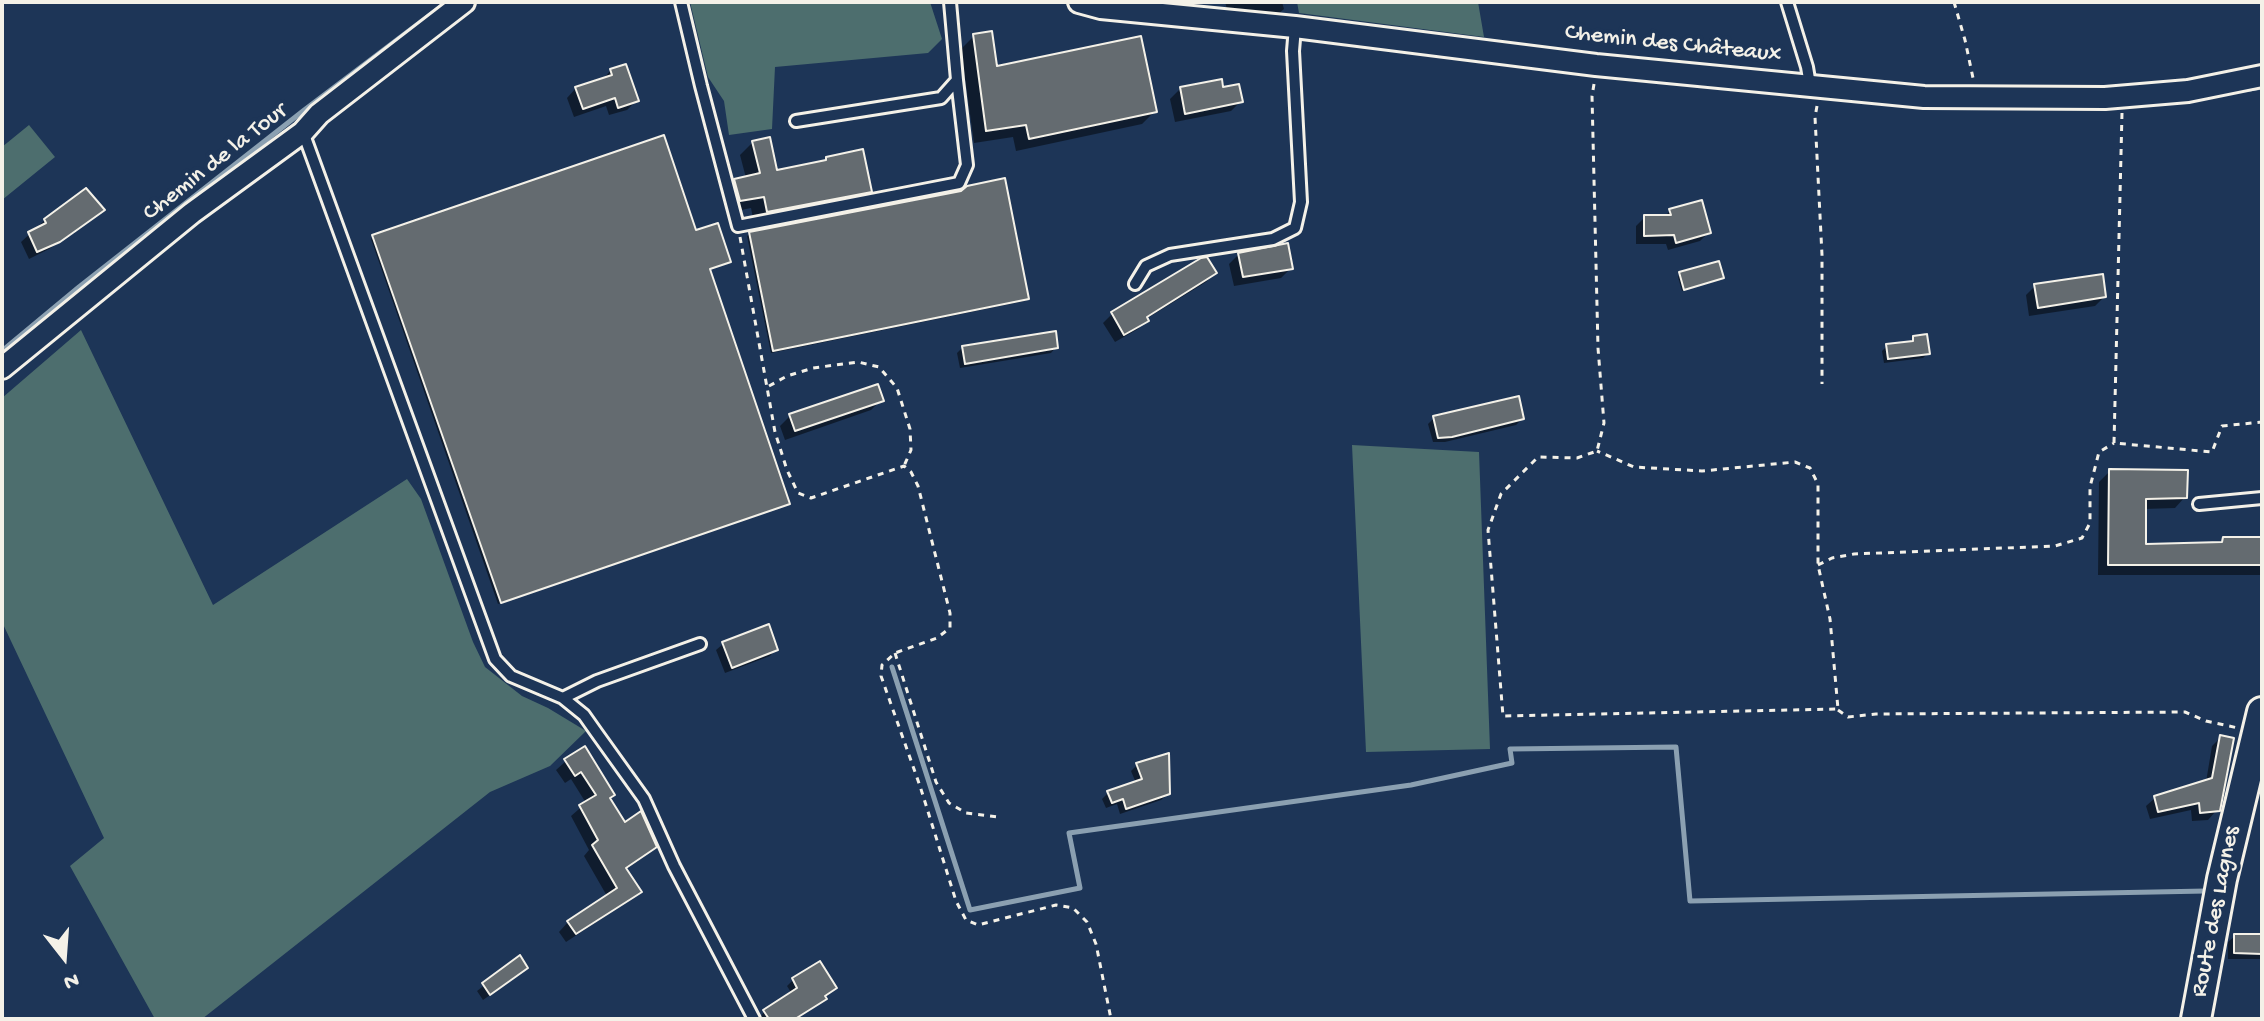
<!DOCTYPE html>
<html>
<head>
<meta charset="utf-8">
<style>
	body { margin:0 }
	#map { position:relative; width:2264px; height:1021px; overflow:hidden; background:#1d3557; font-family:"Gochi Hand",sans-serif }
	canvas { display:block }
	.frame { position:absolute; inset:0; border:4px solid #f4f1e8; pointer-events:none }
	.north { position:absolute; left:24px; top:917px; width:80px; height:80px; -webkit-text-stroke:6px #1d3557; paint-order:stroke; rotate:163deg; font-size:22px; font-weight:700; line-height:32px; text-align:center; color:#f4f1e8 }
	.north::after { content:''; display:block; margin:auto; width:28px; height:36px; background:#f4f1e8; clip-path:polygon(50% 0,100% 100%,50% 72%,0 100%) }
</style>
</head>
<body>
<div id="map">
<canvas width="2264" height="1021"></canvas>
<div class="frame"></div>
<div class="north">N</div>
</div>
<script>
const ctx = document.querySelector('canvas').getContext('2d');
ctx.lineJoin = 'round';
function paint(path, color) { ctx.fillStyle = color; ctx.fill(path, 'evenodd'); }
const shape = rows => new Path2D(rows.map(r => 'M' + r).join(''));
function strokePath(path, color, width, dash) { ctx.strokeStyle = color; ctx.lineWidth = width; ctx.lineCap = dash ? 'butt' : 'round'; ctx.setLineDash(dash || []); ctx.stroke(path); }
function label(font, color, halo, rows, align = 'center') {
  ctx.font = font + ' "Gochi Hand",sans-serif'; ctx.lineWidth = 8; ctx.setLineDash([]); ctx.textBaseline = 'middle'; ctx.strokeStyle = halo; ctx.fillStyle = color; for (const [text, x, y, turn = 0] of rows) {
    ctx.save(); ctx.translate(x, y); ctx.rotate((+turn || 0) * Math.PI / 180); ctx.textAlign = isNaN(turn) ? turn : align; if (halo) ctx.strokeText(text, 0, 0); ctx.fillText(text, 0, 0); ctx.restore();
  }
}
const green = shape([
	[690,2,930,2,942,39,928,53,775,67,772,129,729,135,724,101,708,77],
	[1297,2,1478,2,1484,37,1299,13],
	[29,125,55,157,2,200,2,147],
	[81,330,213,605,407,479,421,499,473,642,485,667,522,696,548,708,586,731,550,766,490,792,202,1019,155,1019,70,866,104,838,2,622,2,398],
	[1352,445,1479,452,1490,749,1366,752]
]);
const shadow = shape([
	[1225,2,1282,2,1284,9,1277,15,1266,17,1228,13],
	[974,36,996,69,1155,111,1142,124,1016,151,1013,137,974,143,961,49],
	[611,70,637,100,627,110,609,115,606,106,574,117,567,98,576,88,602,80],
	[1180,89,1241,101,1231,111,1175,122,1170,99],
	[753,142,775,172,822,163,827,158,869,191,856,204,754,224,751,208,727,213,722,193,735,180,746,178,740,155],
	[961,193,1027,299,1025,301,771,353,747,236,750,234],
	[1670,211,1709,232,1700,241,1668,250,1666,244,1636,244,1636,226,1645,217,1664,217],
	[94,218,49,249,29,259,21,242,45,220],
	[695,233,726,264,708,270,788,504,785,506,498,604,371,239,374,236],
	[1239,254,1291,268,1281,278,1234,286,1229,264],
	[1215,273,1206,282,1146,319,1138,329,1115,342,1103,323,1112,314],
	[1680,274,1722,278,1719,280,1682,291,1678,277],
	[2035,286,2104,297,2095,306,2029,316,2026,295],
	[1914,338,1928,353,1923,358,1884,363,1882,351,1887,346,1909,343],
	[963,347,1056,347,1051,353,960,368,957,353],
	[881,400,871,410,785,440,780,426,790,416],
	[1434,418,1522,419,1516,425,1445,442,1433,442,1428,424],
	[2110,471,2185,497,2175,508,2144,509,2145,546,2218,544,2224,539,2262,539,2262,575,2098,575,2099,482],
	[768,627,776,649,770,656,725,673,716,650,723,644],
	[2221,737,2216,811,2208,820,2192,821,2191,810,2150,819,2146,806,2155,798,2206,782,2212,746],
	[584,748,608,799,624,825,654,847,645,856,625,870,639,891,630,900,566,942,559,932,568,922,607,896,584,856,589,850,571,816,586,803,571,779,565,783,556,770,566,761],
	[1137,765,1168,794,1161,800,1120,814,1117,804,1106,808,1102,799,1108,793,1136,783,1131,771],
	[2235,936,2262,936,2262,959,2228,959,2228,942],
	[519,958,520,974,483,1000,477,991],
	[793,980,835,988,819,1004,796,1019,759,1019,764,1012,792,994,787,986]
]);
const stream = shape([
	[2249,89,2262,87],
	[2,351,79,287,303,111,447,2],
	[892,667,970,910,1080,888,1069,833,1411,785,1512,763,1510,749,1676,747,1690,901,2206,891]
]);
const building = shape([
	[992,31,997,66,1141,36,1157,112,1029,139,1026,125,986,131,973,34,992,31],
	[626,64,639,101,618,108,615,98,583,109,575,87,612,75,610,69,626,64],
	[1222,79,1223,87,1239,84,1243,102,1185,114,1180,87,1222,79],
	[664,135,696,230,718,223,731,262,710,269,790,504,501,603,372,235,664,135],
	[770,137,777,170,826,160,826,157,863,149,872,192,767,212,764,197,740,201,734,179,760,173,752,141,770,137],
	[1005,178,1029,299,773,351,749,232,961,191,967,186,1005,178],
	[86,188,105,210,60,242,37,252,28,232,46,223,44,219,86,188],
	[1702,200,1711,233,1676,243,1674,235,1644,236,1644,215,1671,215,1669,209,1702,200],
	[1288,243,1293,269,1243,277,1238,253,1288,243],
	[1207,257,1217,273,1147,317,1149,321,1124,335,1111,312,1201,258,1207,257],
	[1719,261,1724,278,1684,290,1679,272,1719,261],
	[2103,274,2106,297,2038,308,2034,284,2103,274],
	[1056,331,1058,348,965,364,962,346,1056,331],
	[1927,334,1930,354,1888,359,1886,344,1913,341,1913,336,1927,334],
	[878,384,884,401,795,431,789,414,878,384],
	[1519,396,1524,419,1452,437,1438,438,1433,416,1519,396],
	[2109,469,2188,470,2187,498,2146,499,2146,544,2222,542,2223,537,2262,537,2262,565,2108,565,2109,469],
	[769,624,778,650,732,668,722,642,769,624],
	[2220,735,2234,738,2220,811,2200,813,2199,803,2158,812,2154,796,2212,778,2220,735],
	[585,746,615,795,610,798,625,822,641,811,657,847,626,868,642,892,576,934,567,921,617,888,592,845,598,840,579,805,596,795,581,772,575,776,564,759,585,746],
	[1169,753,1170,794,1126,809,1123,799,1112,803,1107,791,1142,779,1136,763,1169,753],
	[2234,934,2262,934,2262,954,2234,953,2234,934],
	[520,955,528,968,490,995,482,983,520,955],
	[820,961,837,988,825,996,827,999,795,1019,769,1019,763,1010,797,988,792,978,820,961]
]);
const path = shape([
	[1954,2,1965,40,1973,78],
	[1594,84,1592,96,1598,348,1604,423,1597,451,1577,458,1538,457,1501,494,1488,530,1503,716,1838,709,1830,619,1818,565,1818,484,1810,468,1795,462,1702,471,1634,467,1597,451],
	[1817,106,1815,117,1822,255,1822,384],
	[2122,113,2114,443,2212,452,2222,426,2262,422],
	[740,237,775,432,787,470,798,493,811,498,904,466,911,472,918,486,950,613,950,628,937,638,895,653,882,665,881,676,920,786,956,901,966,920,978,925,1056,905,1073,908,1087,922,1096,944,1111,1019],
	[769,386,787,376,813,368,858,362,879,367,897,388,910,429,911,450,904,466],
	[1818,565,1832,558,1854,554,2055,546,2082,538,2090,523,2090,487,2099,452,2114,443],
	[895,653,936,782,949,803,966,813,999,817],
	[1838,710,1848,717,1876,714,2185,712,2206,721,2238,728]
]);
const lane = shape([
	[681,2,701,86,738,226,959,183,967,165,957,80],
	[1787,2,1807,67,1810,85],
	[796,121,941,98,957,80,950,2],
	[303,132,495,659,511,676,563,698,584,715,596,732,644,799,674,866,754,1019],
	[1135,284,1146,266,1170,255,1273,239,1295,228,1301,202,1293,51,1295,27],
	[2199,504,2262,498],
	[563,698,597,681,700,644]
]);
const street = shape([
	[1079,2,1101,8,1295,27,1596,65,1924,97,2105,98,2188,91,2262,76],
	[2,368,192,213,303,132,319,114,464,2]
]);
const secondary = shape([
	[2196,1019,2222,879,2262,712]
]);
const streetNames = [
	["Chemin des Châteaux",1673,45,6],
	["Chemin de la Tour",216,163,-38],
	["Route des Lagnes",2217,912,-79]
];
paint(green, '#4d6e6e');
paint(shadow, '#0007');
strokePath(stream, '#8ba0b1', 5);
paint(building, '#646b70');
strokePath(building, '#f4f1e8', 2);
strokePath(lane, '#f4f1e8', 16);
strokePath(street, '#f4f1e8', 26);
strokePath(secondary, '#f4f1e8', 34);
strokePath(path, '#f4f1e8', 3, [6, 6]);
strokePath(lane, '#1d3557', 10);
strokePath(street, '#1d3557', 20);
strokePath(secondary, '#1d3557', 28);
label('24px', '#f4f1e8', '#1d3557', streetNames);
</script>
</body>
</html>
